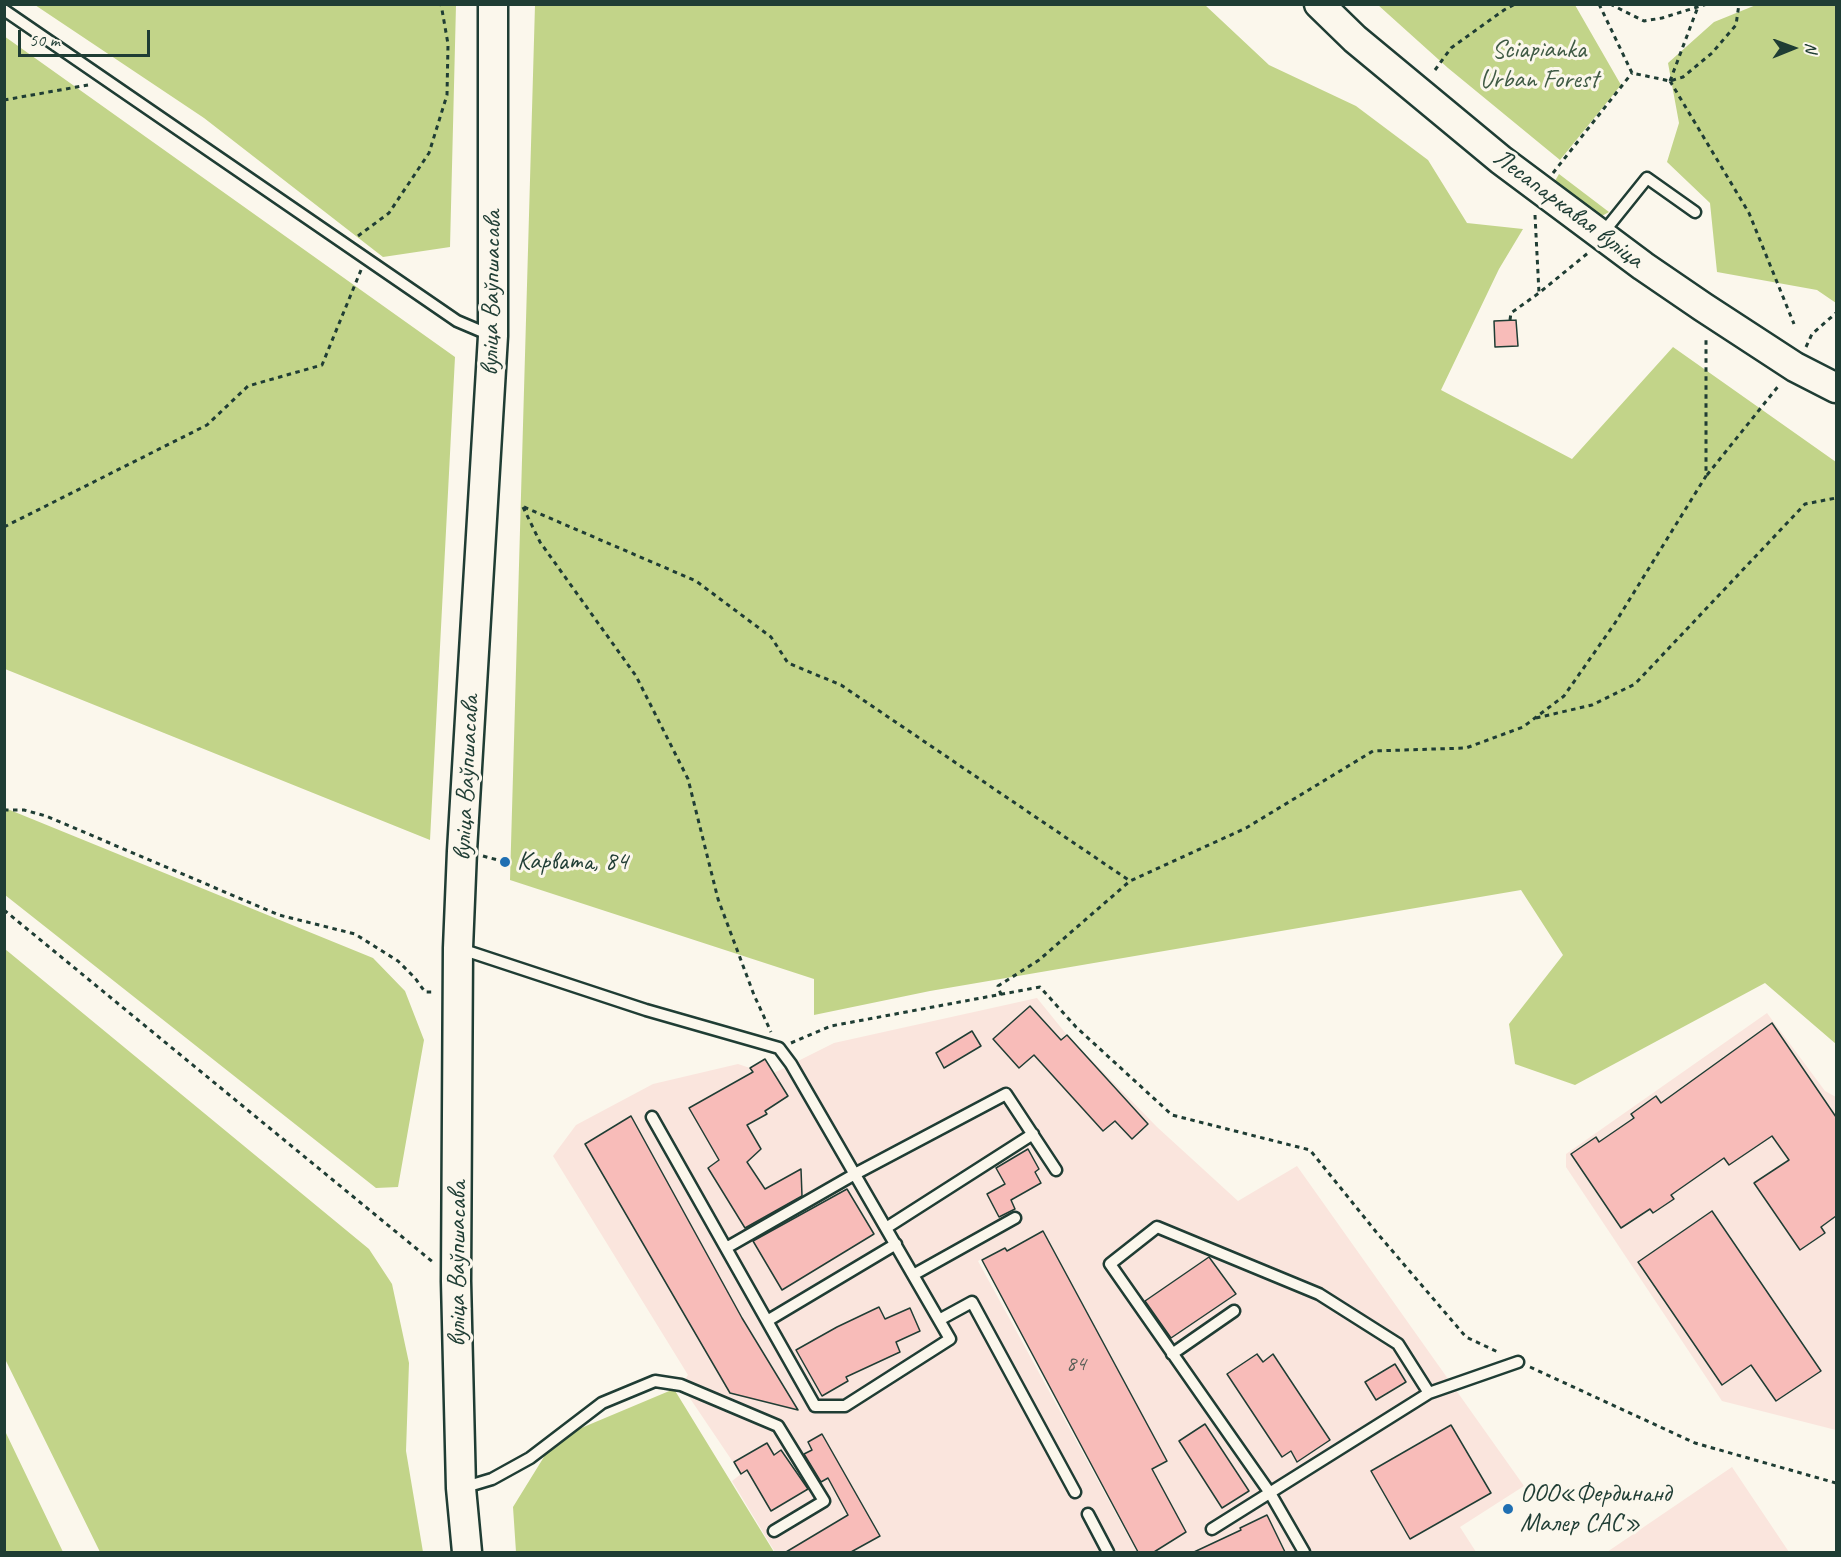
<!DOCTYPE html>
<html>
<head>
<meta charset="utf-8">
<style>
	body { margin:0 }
	#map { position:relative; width:1841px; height:1557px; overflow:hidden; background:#fbf7ec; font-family:Caveat,sans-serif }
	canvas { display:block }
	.frame { position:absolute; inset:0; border:6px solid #1f3d34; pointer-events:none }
	.north { position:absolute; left:1763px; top:18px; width:60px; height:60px; -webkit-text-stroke:4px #fbf7ec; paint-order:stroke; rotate:89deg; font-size:16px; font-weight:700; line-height:24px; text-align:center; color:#1f3d34 }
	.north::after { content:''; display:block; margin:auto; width:21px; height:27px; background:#1f3d34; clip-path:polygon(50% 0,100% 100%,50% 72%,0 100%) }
	.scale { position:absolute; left:18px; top:30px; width:132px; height:27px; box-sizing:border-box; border:3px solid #1f3d34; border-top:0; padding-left:8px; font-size:18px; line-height:21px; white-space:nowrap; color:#1f3d34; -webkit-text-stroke:4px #fbf7ec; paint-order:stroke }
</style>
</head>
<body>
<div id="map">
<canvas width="1841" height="1557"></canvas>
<div class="frame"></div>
<div class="north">N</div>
<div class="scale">50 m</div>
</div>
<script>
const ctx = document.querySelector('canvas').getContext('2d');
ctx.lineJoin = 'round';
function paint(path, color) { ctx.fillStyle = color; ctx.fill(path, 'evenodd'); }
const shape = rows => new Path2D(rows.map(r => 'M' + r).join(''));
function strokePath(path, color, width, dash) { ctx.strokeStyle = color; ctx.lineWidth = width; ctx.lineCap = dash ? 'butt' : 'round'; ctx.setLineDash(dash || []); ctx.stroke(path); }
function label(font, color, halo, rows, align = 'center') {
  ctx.font = font + ' Caveat,sans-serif'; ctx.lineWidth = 6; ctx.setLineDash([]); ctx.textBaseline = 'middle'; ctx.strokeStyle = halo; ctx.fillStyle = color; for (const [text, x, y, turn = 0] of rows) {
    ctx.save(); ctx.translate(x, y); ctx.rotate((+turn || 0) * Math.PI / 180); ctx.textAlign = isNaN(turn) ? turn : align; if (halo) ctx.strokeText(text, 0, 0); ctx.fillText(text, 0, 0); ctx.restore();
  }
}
const built = shape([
	[1037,998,1067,1035,1157,1127,1238,1201,1297,1166,1524,1486,1460,1527,1476,1552,1138,1552,982,1260,991,1254,978,1261,1137,1552,775,1552,732,1481,741,1474,681,1385,688,1375,553,1156,576,1125,653,1084,738,1064,750,1068,765,1059,774,1073,834,1043],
	[1767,1013,1825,1091,1836,1097,1836,1430,1722,1401,1566,1167,1566,1154],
	[1732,1467,1789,1552,1607,1552]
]);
const green = shape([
	[35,5,456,5,450,247,383,257,204,118],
	[535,5,1205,5,1269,65,1356,106,1428,160,1467,223,1523,229,1499,269,1441,390,1572,459,1673,347,1836,462,1836,1044,1765,983,1575,1085,1515,1064,1509,1024,1563,955,1521,890,930,991,814,1015,814,979,510,880],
	[1378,5,1575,5,1621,85,1560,160,1448,68],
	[1756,5,1836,5,1836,303,1817,290,1717,272,1710,203,1667,162,1679,123,1668,63,1714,22],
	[4,36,455,357,430,840,5,669],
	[1559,174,1609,212,1600,217,1552,186],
	[5,808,373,958,405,991,424,1040,398,1187,376,1188,5,895],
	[5,949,369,1249,392,1284,409,1363,406,1451,423,1552,100,1552,5,1359],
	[674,1389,774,1552,516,1552,513,1507,555,1439],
	[5,1431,63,1552,5,1552]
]);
const building = shape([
	[1516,320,1518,346,1495,347,1494,321,1516,320],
	[1030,1006,1061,1040,1067,1035,1148,1124,1132,1139,1115,1121,1103,1131,1034,1055,1019,1068,993,1039,1030,1006],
	[1772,1023,1836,1117,1836,1216,1821,1227,1825,1233,1800,1250,1754,1183,1789,1160,1772,1136,1729,1165,1724,1158,1671,1195,1674,1199,1653,1213,1650,1209,1621,1228,1571,1154,1596,1137,1599,1142,1634,1118,1631,1114,1656,1096,1661,1103,1772,1023],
	[972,1031,981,1046,944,1068,936,1053,972,1031],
	[765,1059,788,1096,765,1111,767,1114,747,1125,761,1149,747,1162,765,1189,801,1169,802,1196,745,1228,708,1168,719,1160,689,1108,753,1072,750,1068,765,1059],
	[631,1116,742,1318,798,1410,730,1393,585,1144,631,1116],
	[1028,1149,1039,1169,1035,1172,1041,1183,1011,1200,1015,1209,999,1217,987,1194,1005,1184,996,1168,1028,1149],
	[847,1189,874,1234,782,1290,753,1241,847,1189],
	[1712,1211,1821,1371,1776,1401,1751,1365,1722,1385,1638,1262,1712,1211],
	[1043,1231,1167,1461,1152,1469,1186,1532,1154,1552,1138,1552,982,1260,1005,1248,1007,1251,1043,1231],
	[1209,1257,1236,1294,1171,1338,1145,1301,1209,1257],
	[879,1307,885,1319,910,1308,920,1331,896,1342,900,1352,846,1377,848,1381,822,1396,796,1350,837,1327,879,1307],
	[1257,1354,1263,1362,1273,1354,1330,1440,1297,1462,1291,1451,1282,1457,1227,1374,1257,1354],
	[1395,1364,1406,1382,1376,1400,1365,1382,1395,1364],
	[1205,1424,1249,1491,1222,1508,1179,1441,1205,1424],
	[1451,1425,1491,1493,1410,1539,1371,1471,1451,1425],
	[822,1434,880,1536,851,1552,786,1552,848,1515,828,1478,821,1482,804,1454,812,1450,808,1442,822,1434],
	[767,1443,774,1455,781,1450,808,1489,771,1511,747,1470,741,1474,734,1462,767,1443],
	[1267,1515,1285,1552,1194,1552,1241,1530,1240,1528,1267,1515]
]);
const path = shape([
	[1599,4,1632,73,1670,81,1683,77,1712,53,1736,25,1739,4],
	[1610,4,1644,21,1662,18,1707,4],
	[1435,70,1451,48,1504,10,1515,4],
	[1670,81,1749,213,1794,324],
	[1670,81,1699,4],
	[4,100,88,85],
	[1553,173,1632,73],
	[1535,215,1539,293],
	[358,236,389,213,429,153,447,95,448,44,441,4],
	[1510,320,1511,313,1539,293,1588,253],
	[1806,347,1812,334,1836,313],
	[1707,475,1780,384],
	[523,507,540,542,636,676,688,779,718,899,754,995,771,1032],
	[524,507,696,581,771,637,788,663,841,685,1130,881],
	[4,527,207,425,248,386,322,365,361,270],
	[1536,718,1592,705,1635,684,1805,504,1836,498],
	[4,810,24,810,46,816,279,915,355,934,398,961,415,978,425,992,435,992],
	[483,856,505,862],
	[4,910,434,1263],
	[1001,995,998,986,1039,960,1130,881,1246,828,1373,751,1466,748,1523,727,1564,696,1615,623,1706,476,1706,337],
	[791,1043,831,1026,1040,987,1076,1027,1172,1115,1310,1150,1377,1233,1466,1337,1500,1353],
	[1530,1367,1695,1443,1836,1483]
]);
const lane = shape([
	[4,10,457,321,490,335],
	[1602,234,1647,178,1695,212],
	[458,948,646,1010,779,1048,791,1064,950,1339,845,1406,815,1406,652,1117],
	[886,1228,1033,1134],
	[726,1248,855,1174,1006,1094,1056,1170],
	[913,1275,1015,1218],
	[939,1320,972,1302,1075,1492],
	[767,1321,896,1244],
	[1172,1354,1234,1311],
	[462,1488,492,1479,530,1458,602,1403,655,1381,681,1385,778,1426,824,1501,774,1531],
	[1088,1514,1108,1552],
	[1212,1529,1429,1393,1518,1362],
	[1304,1552,1270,1493,1110,1264,1157,1227,1319,1294,1398,1344,1429,1393]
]);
const secondary = shape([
	[1319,4,1355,39,1501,160,1643,266,1703,307,1795,367,1836,388],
	[467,1552,461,1488,456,1281,458,948,462,851,493,336,493,4]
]);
const markers = [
	[505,862,6,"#1f6fb2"],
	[1508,1509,6,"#1f6fb2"]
];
const numberNames = [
	["84",1076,1364]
];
const parkNames = [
	["Sciapianka",1539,50],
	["Urban Forest",1539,80]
];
const streetNames = [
	["Лесапаркавая вуліца",1568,209,37],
	["вуліца Ваўпшасава",492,293,-89],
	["вуліца Ваўпшасава",467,778,-87],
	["вуліца Ваўпшасава",458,1264,-90]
];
const poiNames = [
	["Карвата, 84",517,862],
	["ООО«Фердинанд",1520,1494],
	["Малер САС»",1520,1524]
];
paint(built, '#fae5dd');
paint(green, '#c2d489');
paint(building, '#f8bcb9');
strokePath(building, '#1f3d34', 1.5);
strokePath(lane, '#1f3d34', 15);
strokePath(secondary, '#1f3d34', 33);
strokePath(path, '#1f3d34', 3, [4.5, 4.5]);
strokePath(lane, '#fbf7ec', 10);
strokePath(secondary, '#fbf7ec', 28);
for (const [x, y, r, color] of markers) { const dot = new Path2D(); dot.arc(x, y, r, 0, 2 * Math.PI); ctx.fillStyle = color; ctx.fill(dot); strokePath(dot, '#fbf7ec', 2); }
label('22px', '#555d55', null, numberNames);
label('26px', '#405b45', '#fbf7ec', parkNames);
label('26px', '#1f3d34', '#fbf7ec', streetNames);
label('26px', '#1f3d34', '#fbf7ec', poiNames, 'left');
</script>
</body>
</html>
